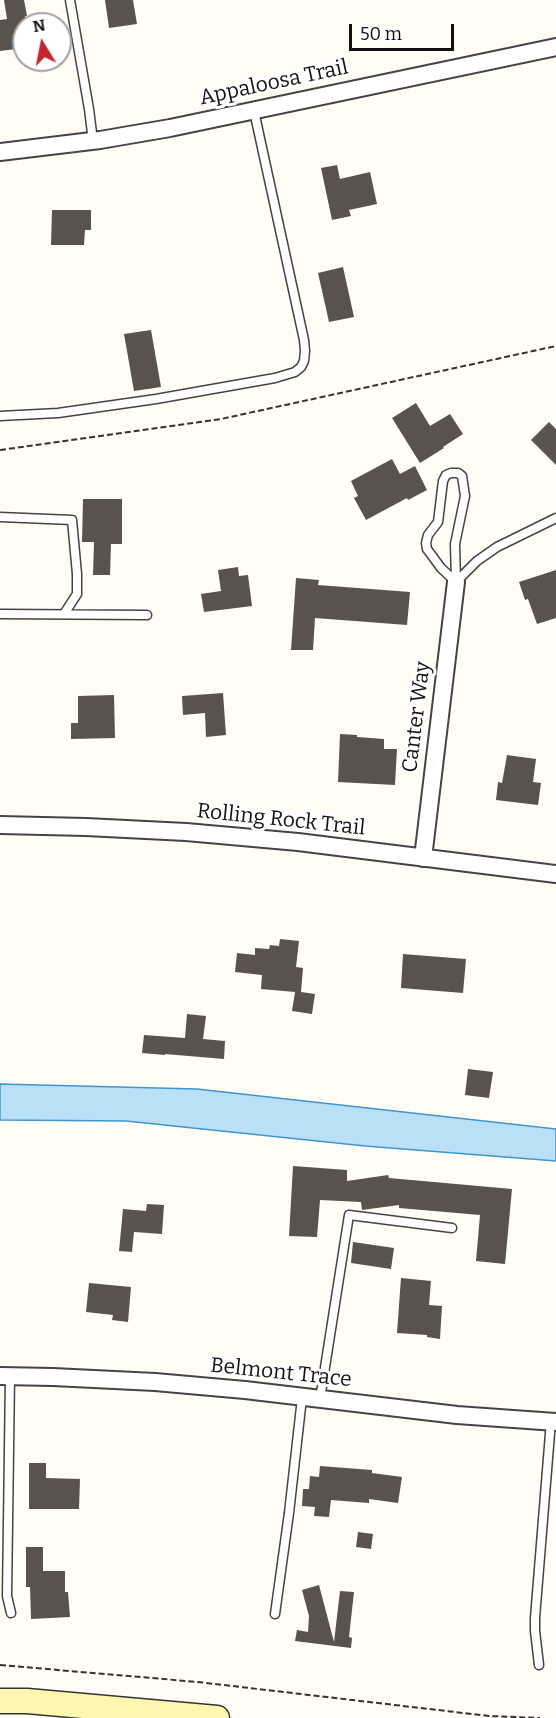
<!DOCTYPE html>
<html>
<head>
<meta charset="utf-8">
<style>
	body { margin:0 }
	#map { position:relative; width:556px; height:1718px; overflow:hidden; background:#fffdf5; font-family:Bitter,serif }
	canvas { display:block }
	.north { position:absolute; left:12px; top:12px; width:60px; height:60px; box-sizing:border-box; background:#fff; border:2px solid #a0a0a0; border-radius:50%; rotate:350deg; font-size:16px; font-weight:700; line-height:24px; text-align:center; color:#111 }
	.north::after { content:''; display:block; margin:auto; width:21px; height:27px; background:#c4262e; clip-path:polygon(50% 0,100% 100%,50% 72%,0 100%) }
	.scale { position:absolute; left:349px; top:24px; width:105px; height:27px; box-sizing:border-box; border:3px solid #111; border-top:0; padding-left:8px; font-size:18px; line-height:21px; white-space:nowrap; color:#111; -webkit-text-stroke:4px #fff; paint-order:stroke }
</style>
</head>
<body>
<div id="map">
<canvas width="556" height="1718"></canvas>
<div class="north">N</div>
<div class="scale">50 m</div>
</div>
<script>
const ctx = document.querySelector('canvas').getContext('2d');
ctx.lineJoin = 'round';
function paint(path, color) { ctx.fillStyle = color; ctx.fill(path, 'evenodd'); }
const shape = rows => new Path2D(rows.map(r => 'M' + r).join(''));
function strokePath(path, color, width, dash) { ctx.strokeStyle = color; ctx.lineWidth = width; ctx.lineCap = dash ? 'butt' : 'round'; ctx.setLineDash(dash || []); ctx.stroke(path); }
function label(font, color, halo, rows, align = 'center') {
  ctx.font = font + ' Bitter,serif'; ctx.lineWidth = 6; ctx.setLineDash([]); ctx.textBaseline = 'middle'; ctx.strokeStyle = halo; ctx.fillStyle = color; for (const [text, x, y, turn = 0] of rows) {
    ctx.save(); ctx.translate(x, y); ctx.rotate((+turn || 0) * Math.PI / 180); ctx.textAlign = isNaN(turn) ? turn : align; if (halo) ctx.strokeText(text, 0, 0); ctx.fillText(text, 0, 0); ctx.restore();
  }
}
const water = shape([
	[0,1084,197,1089,556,1129,556,1161,365,1146,126,1121,0,1120,0,1084]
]);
const building = shape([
	[4,0,24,0,27,16,25,16,26,24,24,24,24,48,0,51,0,20,7,19],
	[105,0,133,0,137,24,109,28],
	[337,165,340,179,370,172,377,204,349,210,351,216,332,220,321,168],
	[52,210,91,210,91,230,85,230,84,245,51,245],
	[343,267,354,317,329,322,318,273],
	[151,330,161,387,134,391,124,334],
	[416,403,430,426,450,414,463,434,443,447,444,448,420,463,392,418],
	[549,422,556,429,556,465,531,440],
	[392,459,400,474,415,466,427,490,408,500,407,498,366,520,354,498,358,496,351,481],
	[83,499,122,499,122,544,111,544,110,575,93,575,94,542,82,542],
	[238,567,239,576,248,575,252,606,204,612,201,594,221,591,218,570],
	[556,570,556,618,537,624,528,599,525,600,519,582],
	[296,578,319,580,318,585,410,592,407,625,315,618,313,650,291,650],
	[223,693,226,735,206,737,205,713,183,715,182,696],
	[114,695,115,738,71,739,71,723,78,723,78,696],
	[340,734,357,735,357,737,384,739,384,749,397,749,395,785,338,782],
	[507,755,536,759,533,782,541,783,538,805,496,800,498,782,502,783],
	[280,939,299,941,296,967,303,968,301,992,315,994,312,1014,292,1011,295,992,261,989,262,975,235,972,237,953,255,955,255,948,269,949,270,945,279,946],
	[403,954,466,959,463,993,401,988],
	[187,1014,206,1016,203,1039,225,1041,224,1059,165,1054,165,1055,142,1053,144,1035,185,1038],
	[468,1069,493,1072,489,1098,465,1095],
	[293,1166,347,1170,347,1181,388,1175,389,1178,512,1189,505,1264,476,1261,480,1215,399,1208,399,1205,362,1210,361,1202,320,1200,317,1237,289,1236],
	[147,1204,164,1205,162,1234,134,1232,132,1252,119,1251,123,1209,146,1211],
	[353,1242,394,1248,391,1269,351,1263],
	[401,1278,431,1281,429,1305,442,1306,440,1339,427,1337,427,1335,397,1333],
	[89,1283,131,1287,128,1322,112,1320,113,1315,86,1312],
	[29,1463,46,1463,46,1478,80,1479,79,1509,29,1509],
	[320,1466,372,1470,372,1473,402,1477,398,1503,369,1499,369,1503,331,1500,329,1517,314,1516,315,1507,302,1506,303,1489,309,1489,310,1476,319,1477],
	[358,1532,373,1534,371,1549,356,1547],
	[26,1547,43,1547,43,1571,65,1571,65,1592,68,1592,70,1617,31,1619,30,1587,26,1587],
	[319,1585,334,1642,340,1591,354,1592,349,1637,352,1638,351,1648,295,1641,297,1630,308,1632,309,1616,302,1590]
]);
const path = shape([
	[0,450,221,419,556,346],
	[0,1665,198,1682,489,1716,540,1718]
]);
const lane = shape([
	[70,0,89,109,93,141],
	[0,416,58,413,156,399,275,378,295,372,301,367,304,361,305,351,304,340,254,111],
	[451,473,458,473,462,476,465,496,455,544,456,582,441,568,427,549,426,543,428,535,438,522,443,481,446,475,451,473],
	[0,517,72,520,77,574,77,594,64,614],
	[456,582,477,561,497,547,556,518],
	[0,614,147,615],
	[10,1376,7,1596,11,1613],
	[320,1399,349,1215,452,1228],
	[275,1614,289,1513,302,1398],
	[539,1665,535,1631,535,1618,551,1421]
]);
const street = shape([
	[0,152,100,140,170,128,556,47],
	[0,825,86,827,186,832,298,842,556,874],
	[423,858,456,582],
	[0,1376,53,1377,155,1382,245,1390,457,1415,556,1422]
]);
const secondary = shape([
	[0,1701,27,1701,217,1718]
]);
const streetNames = [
	["Appaloosa Trail",274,83,-12],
	["Canter Way",417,717,-83],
	["Rolling Rock Trail",281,820,6],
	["Belmont Trace",281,1373,6]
];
paint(water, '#b9e0f7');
strokePath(water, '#3f96cf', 1.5);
paint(building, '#5a524d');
strokePath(lane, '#444', 11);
strokePath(street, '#444', 20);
strokePath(secondary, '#333', 27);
strokePath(path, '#333', 2, [6, 3]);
strokePath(lane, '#fff', 8);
strokePath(street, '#fff', 16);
strokePath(secondary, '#fff6b0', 24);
label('21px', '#111', '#fff', streetNames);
</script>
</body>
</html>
